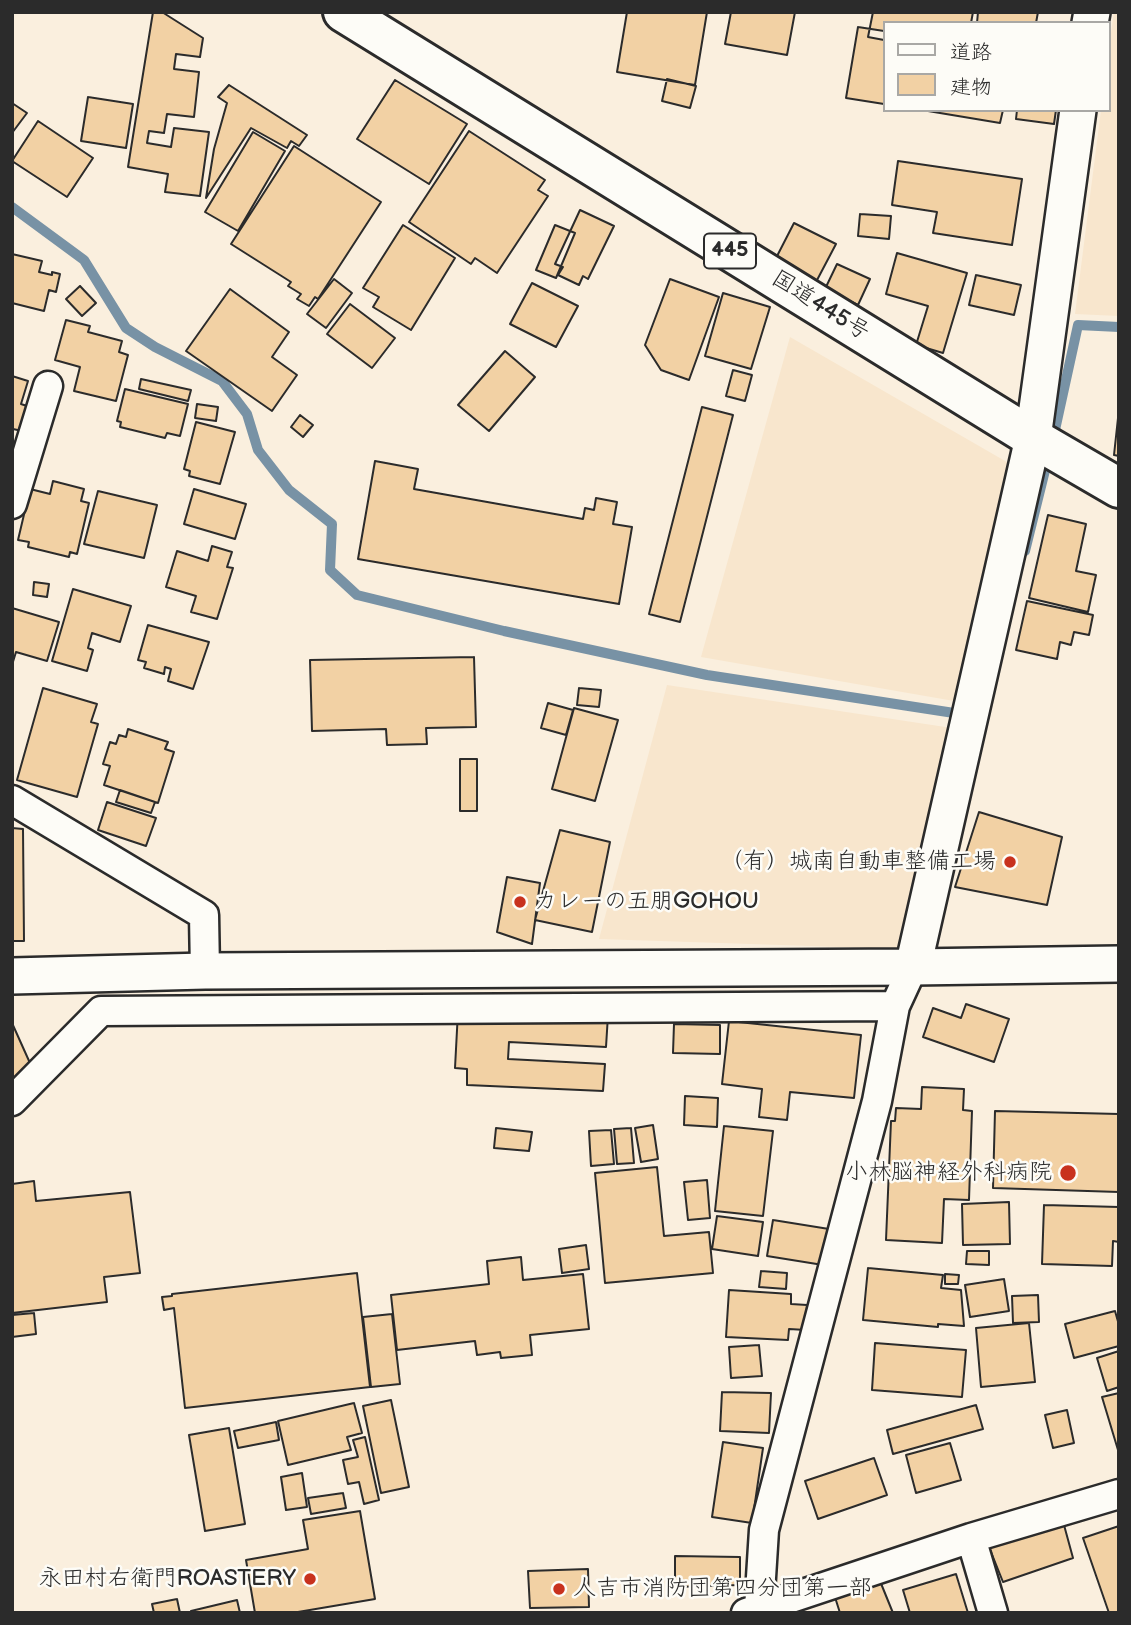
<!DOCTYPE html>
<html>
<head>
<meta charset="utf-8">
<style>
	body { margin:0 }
	#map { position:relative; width:1131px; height:1625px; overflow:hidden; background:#faefde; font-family:"Balsamiq Sans","Klee One",sans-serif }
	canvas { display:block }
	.frame { position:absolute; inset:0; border:14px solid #2b2b2b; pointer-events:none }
	.legend { position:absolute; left:883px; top:21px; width:228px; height:91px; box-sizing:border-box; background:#fdfcf7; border:2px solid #a9a8a5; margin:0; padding:9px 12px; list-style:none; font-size:21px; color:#2b2b2b }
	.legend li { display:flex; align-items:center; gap:14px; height:35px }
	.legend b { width:35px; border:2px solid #a9a8a5 }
</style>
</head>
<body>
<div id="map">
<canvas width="1131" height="1625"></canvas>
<div class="frame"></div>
<ul class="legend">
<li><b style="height:9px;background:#fdfcf7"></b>道路</li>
<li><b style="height:19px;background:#f2d1a4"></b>建物</li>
</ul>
</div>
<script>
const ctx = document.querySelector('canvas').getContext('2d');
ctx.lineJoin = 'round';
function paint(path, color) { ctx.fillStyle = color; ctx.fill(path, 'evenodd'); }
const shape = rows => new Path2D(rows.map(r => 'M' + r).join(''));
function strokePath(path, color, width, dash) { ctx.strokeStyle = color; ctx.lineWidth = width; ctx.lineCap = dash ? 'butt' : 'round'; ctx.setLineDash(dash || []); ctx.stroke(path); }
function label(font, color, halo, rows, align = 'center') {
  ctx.font = font + ' "Balsamiq Sans","Klee One",sans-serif'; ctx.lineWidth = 5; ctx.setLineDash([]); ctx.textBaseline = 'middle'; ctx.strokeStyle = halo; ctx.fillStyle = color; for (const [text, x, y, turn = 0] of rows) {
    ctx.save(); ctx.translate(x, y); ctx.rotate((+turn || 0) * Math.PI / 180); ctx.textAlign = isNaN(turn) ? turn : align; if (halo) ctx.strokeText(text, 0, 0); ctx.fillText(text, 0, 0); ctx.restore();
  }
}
const built = shape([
	[1114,12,1119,12,1119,316,1075,314,1101,110,1108,110,1108,54],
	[790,337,1012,465,954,701,701,657],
	[667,685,952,728,902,949,599,939]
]);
const stream = shape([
	[12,207,84,260,126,328,155,347,222,381,247,414,258,450,289,490,332,524,330,570,357,595,504,631,707,675,967,715],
	[1025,551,1055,430,1078,325,1119,327]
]);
const building = shape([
	[153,12,162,12,203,38,200,57,176,54,174,69,199,72,194,117,167,114,164,133,149,131,147,143,171,147,174,128,209,132,200,196,165,192,168,174,128,167,153,12],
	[627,12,707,12,695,85,617,72,627,12],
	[731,12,795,12,787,55,725,44,731,12],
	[873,12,973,12,971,23,884,23,884,40,868,37,873,12],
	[978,12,1038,12,1036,23,977,23,978,12],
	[858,27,884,31,884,104,846,98,858,27],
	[667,79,696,86,690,108,662,101,667,79],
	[395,80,467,124,429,184,357,139,395,80],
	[229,85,307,135,299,146,291,141,287,148,251,128,206,198,214,149,227,103,218,97,229,85],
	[88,97,133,104,126,148,81,141,88,97],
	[12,103,27,113,12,133,12,103],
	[922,110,1003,110,1000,123,922,110],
	[1017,110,1056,110,1054,124,1016,119,1017,110],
	[38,121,93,158,67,197,12,161,38,121],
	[469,131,545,180,538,190,548,196,497,273,475,258,471,264,409,222,469,131],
	[253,132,285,151,238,231,205,212,253,132],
	[294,146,381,202,318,299,315,297,309,306,297,299,301,294,288,286,291,282,231,244,294,146],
	[898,161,1022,179,1012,245,933,233,937,212,892,205,898,161],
	[580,210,614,226,588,279,583,276,579,285,558,275,563,267,555,264,580,210],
	[860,214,891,216,889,239,858,236,860,214],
	[794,223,836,244,816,282,775,260,794,223],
	[403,225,455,258,411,330,373,307,379,297,363,288,403,225],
	[555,225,575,233,556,278,536,270,555,225],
	[897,253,967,273,943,353,916,345,928,306,886,294,897,253],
	[12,254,42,261,39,272,52,275,52,272,60,274,56,292,49,290,44,311,12,303,12,254],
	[837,264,870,279,858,305,825,289,837,264],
	[976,275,1021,285,1014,315,969,305,976,275],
	[334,279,352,293,326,328,307,314,334,279],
	[670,279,719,297,689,380,661,370,645,345,670,279],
	[532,283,578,306,556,347,510,324,532,283],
	[80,286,96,303,82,316,66,299,80,286],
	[230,289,289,332,272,357,297,375,272,411,186,351,230,289],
	[723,293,770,307,751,369,705,356,723,293],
	[350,304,395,338,372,368,327,334,350,304],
	[66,320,90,326,88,332,122,341,119,352,128,355,116,401,74,391,80,367,55,360,66,320],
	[505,351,535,377,489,431,458,405,505,351],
	[733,370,752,375,745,401,726,396,733,370],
	[12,376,28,381,21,404,30,407,22,431,13,429,12,431,12,376],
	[141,379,191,390,188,401,139,389,141,379],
	[125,389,188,404,180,436,167,433,165,438,120,427,121,422,117,421,125,389],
	[197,404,218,407,216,421,195,418,197,404],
	[702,407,733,415,680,622,649,614,702,407],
	[300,415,313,425,303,437,291,427,300,415],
	[1118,418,1119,419,1119,456,1114,455,1118,418],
	[196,422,235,432,220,484,189,476,190,471,184,469,196,422],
	[375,461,418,469,414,489,583,519,585,508,594,510,596,498,617,502,613,524,632,527,619,604,358,559,375,461],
	[53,481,84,489,81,501,89,503,77,554,70,552,69,557,28,547,29,542,18,540,30,489,50,494,53,481],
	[194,489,246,504,235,539,184,524,194,489],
	[98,491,157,505,144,558,84,544,98,491],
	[1048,515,1086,524,1076,571,1096,575,1088,612,1029,598,1048,515],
	[212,546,232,552,227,567,233,568,217,619,191,612,196,596,166,587,177,551,208,561,212,546],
	[34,582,49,584,47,597,33,595,34,582],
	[73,589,131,606,120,642,92,633,88,648,93,650,87,671,52,661,73,589],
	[1027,601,1093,615,1089,635,1074,632,1071,645,1060,642,1057,659,1016,650,1027,601],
	[12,608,59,622,47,661,16,652,12,665,12,608],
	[148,625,209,642,193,689,168,681,171,669,165,667,164,674,144,668,146,662,138,660,148,625],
	[474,657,476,727,426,728,427,744,387,745,386,729,312,731,310,660,474,657],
	[43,688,97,704,91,722,98,724,77,797,17,780,43,688],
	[579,688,601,690,599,707,577,705,579,688],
	[548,703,573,710,566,735,541,728,548,703],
	[574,708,618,720,595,801,552,789,574,708],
	[128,729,168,742,165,749,174,752,158,803,104,785,110,766,103,764,110,742,116,744,119,735,126,737,128,729],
	[460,759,477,759,477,811,460,811,460,759],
	[120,790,155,802,151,813,116,802,120,790],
	[107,802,156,818,146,846,98,830,107,802],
	[979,812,1062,837,1047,905,955,887,979,812],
	[12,828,23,829,24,941,12,941,12,828],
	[560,830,610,842,592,932,535,920,560,830],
	[507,877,540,883,532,944,497,932,507,877],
	[966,1004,1009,1019,994,1062,923,1037,933,1008,961,1018,966,1004],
	[458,1011,608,1015,606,1047,509,1042,508,1059,605,1064,603,1091,467,1085,467,1069,455,1068,458,1011],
	[729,1021,861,1035,854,1098,790,1092,787,1120,759,1117,762,1089,722,1084,729,1021],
	[12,1023,34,1072,12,1082,12,1023],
	[674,1024,720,1025,720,1054,673,1053,674,1024],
	[922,1087,964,1089,963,1110,972,1111,969,1200,944,1199,942,1243,886,1240,891,1121,895,1121,896,1108,921,1109,922,1087],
	[685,1096,718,1098,717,1127,684,1125,685,1096],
	[995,1111,1119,1114,1119,1192,993,1188,995,1111],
	[653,1125,658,1159,641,1162,635,1128,653,1125],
	[724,1126,773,1131,763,1216,715,1211,724,1126],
	[496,1128,532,1132,529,1151,494,1148,496,1128],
	[631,1128,634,1163,617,1164,614,1129,631,1128],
	[611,1130,614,1164,591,1166,589,1131,611,1130],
	[657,1167,664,1236,709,1232,713,1273,605,1283,595,1173,657,1167],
	[707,1180,710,1218,688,1220,684,1182,707,1180],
	[34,1181,36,1201,130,1192,140,1273,104,1277,107,1302,12,1313,12,1184,34,1181],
	[1009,1202,1010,1244,963,1245,962,1204,1009,1202],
	[1044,1205,1119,1207,1119,1242,1113,1241,1112,1266,1042,1264,1044,1205],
	[717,1216,763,1222,758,1256,712,1249,717,1216],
	[773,1220,829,1229,823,1265,767,1256,773,1220],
	[586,1245,589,1269,562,1273,559,1249,586,1245],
	[967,1251,989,1251,989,1265,966,1264,967,1251],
	[521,1257,523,1280,583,1274,589,1329,530,1335,532,1355,501,1358,500,1352,477,1355,475,1341,397,1350,391,1295,489,1284,487,1261,521,1257],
	[868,1268,943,1275,941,1288,961,1290,964,1326,938,1324,938,1327,863,1320,868,1268],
	[761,1271,787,1273,786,1289,759,1287,761,1271],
	[357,1273,370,1387,185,1408,174,1308,164,1310,162,1297,172,1296,172,1294,357,1273],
	[945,1274,959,1275,958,1284,945,1284,945,1274],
	[1004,1279,1009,1311,970,1317,965,1285,1004,1279],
	[729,1290,791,1294,791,1304,807,1305,806,1330,789,1329,788,1340,726,1337,729,1290],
	[1038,1295,1039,1322,1013,1323,1012,1296,1038,1295],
	[1115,1311,1119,1325,1119,1346,1074,1358,1065,1324,1115,1311],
	[34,1313,36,1334,12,1337,12,1315,34,1313],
	[392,1314,400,1384,371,1387,363,1317,392,1314],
	[1029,1323,1035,1382,981,1387,976,1328,1029,1323],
	[875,1343,966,1350,962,1397,872,1390,875,1343],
	[759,1345,762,1376,731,1378,729,1347,759,1345],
	[1119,1351,1119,1387,1107,1391,1097,1358,1119,1351],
	[722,1392,771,1393,769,1433,720,1431,722,1392],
	[1119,1393,1119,1449,1118,1450,1102,1397,1119,1393],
	[391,1400,409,1487,381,1493,363,1406,391,1400],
	[354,1403,362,1433,347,1437,351,1450,288,1465,278,1421,354,1403],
	[976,1405,983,1429,893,1454,887,1430,976,1405],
	[1067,1410,1074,1443,1053,1448,1045,1415,1067,1410],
	[276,1422,279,1440,238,1448,234,1431,276,1422],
	[229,1428,245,1524,205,1531,189,1435,229,1428],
	[365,1437,379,1500,364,1504,359,1482,348,1484,343,1460,358,1457,353,1440,365,1437],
	[723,1442,763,1448,752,1523,712,1517,723,1442],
	[950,1443,961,1480,916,1493,906,1455,950,1443],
	[874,1458,887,1495,818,1519,805,1481,874,1458],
	[302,1473,307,1507,286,1510,281,1477,302,1473],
	[343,1493,346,1508,311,1514,308,1498,343,1493],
	[360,1511,375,1599,292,1613,255,1613,246,1560,308,1549,303,1520,360,1511],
	[1064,1525,1073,1558,1003,1582,989,1547,1064,1525],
	[1119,1526,1119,1613,1109,1613,1083,1538,1119,1526],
	[675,1556,740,1557,740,1585,675,1587,675,1556],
	[588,1569,589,1607,530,1608,528,1571,588,1569],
	[956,1574,968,1613,910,1613,903,1590,956,1574],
	[880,1581,893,1613,840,1613,834,1594,880,1581],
	[177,1599,180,1613,154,1613,152,1604,177,1599],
	[237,1600,240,1613,191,1613,191,1611,237,1600]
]);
const minor = shape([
	[12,504,48,386],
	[12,800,204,915,205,971],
	[12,1101,101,1011,895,1006],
	[971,1538,993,1613],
	[759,1609,764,1530,877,1101,895,1006,913,967],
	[746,1613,971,1538,1119,1494]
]);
const tertiary = shape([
	[1090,23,1092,12],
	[913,967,1033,438,1078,110],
	[12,976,205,971,913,967,1119,964]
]);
const trunk = shape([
	[343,12,1033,438,1119,488]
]);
const markers = [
	[1010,862,7,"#c8321e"],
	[520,902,7,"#c8321e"],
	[1068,1173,9,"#c8321e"],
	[310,1579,7,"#c8321e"],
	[559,1589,7,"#c8321e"]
];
const shields = [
	[730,251,52]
];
const shieldNames = [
	["445",730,251]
];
const streetNames = [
	["国道445号",820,306,32]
];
const poiNames = [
	["（有）城南自動車整備工場",996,862],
	["カレーの五朋GOHOU",534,902,"left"],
	["小林脳神経外科病院",1052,1173],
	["永田村右衛門ROASTERY",296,1579],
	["人吉市消防団第四分団第一部",573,1589,"left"]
];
paint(built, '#f8e6cd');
strokePath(stream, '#7892a5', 10);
paint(building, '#f2d1a4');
strokePath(building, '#2b2b2b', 2);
strokePath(minor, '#2b2b2b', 33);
strokePath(tertiary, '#2b2b2b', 40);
strokePath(trunk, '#2b2b2b', 44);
strokePath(minor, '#fdfcf7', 28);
strokePath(tertiary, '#fdfcf7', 35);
strokePath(trunk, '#fdfcf7', 38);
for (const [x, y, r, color] of markers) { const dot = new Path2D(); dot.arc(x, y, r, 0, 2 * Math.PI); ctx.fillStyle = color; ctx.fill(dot); strokePath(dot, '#fdfcf7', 2.5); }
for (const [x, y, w] of shields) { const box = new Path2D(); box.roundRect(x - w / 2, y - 17.5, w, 35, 5); ctx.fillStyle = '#fdfcf7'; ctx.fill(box); strokePath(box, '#2b2b2b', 2); }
label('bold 21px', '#2b2b2b', null, shieldNames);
label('23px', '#2b2b2b', '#fdfcf7', streetNames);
label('23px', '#2b2b2b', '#fdfcf7', poiNames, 'right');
</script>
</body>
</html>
